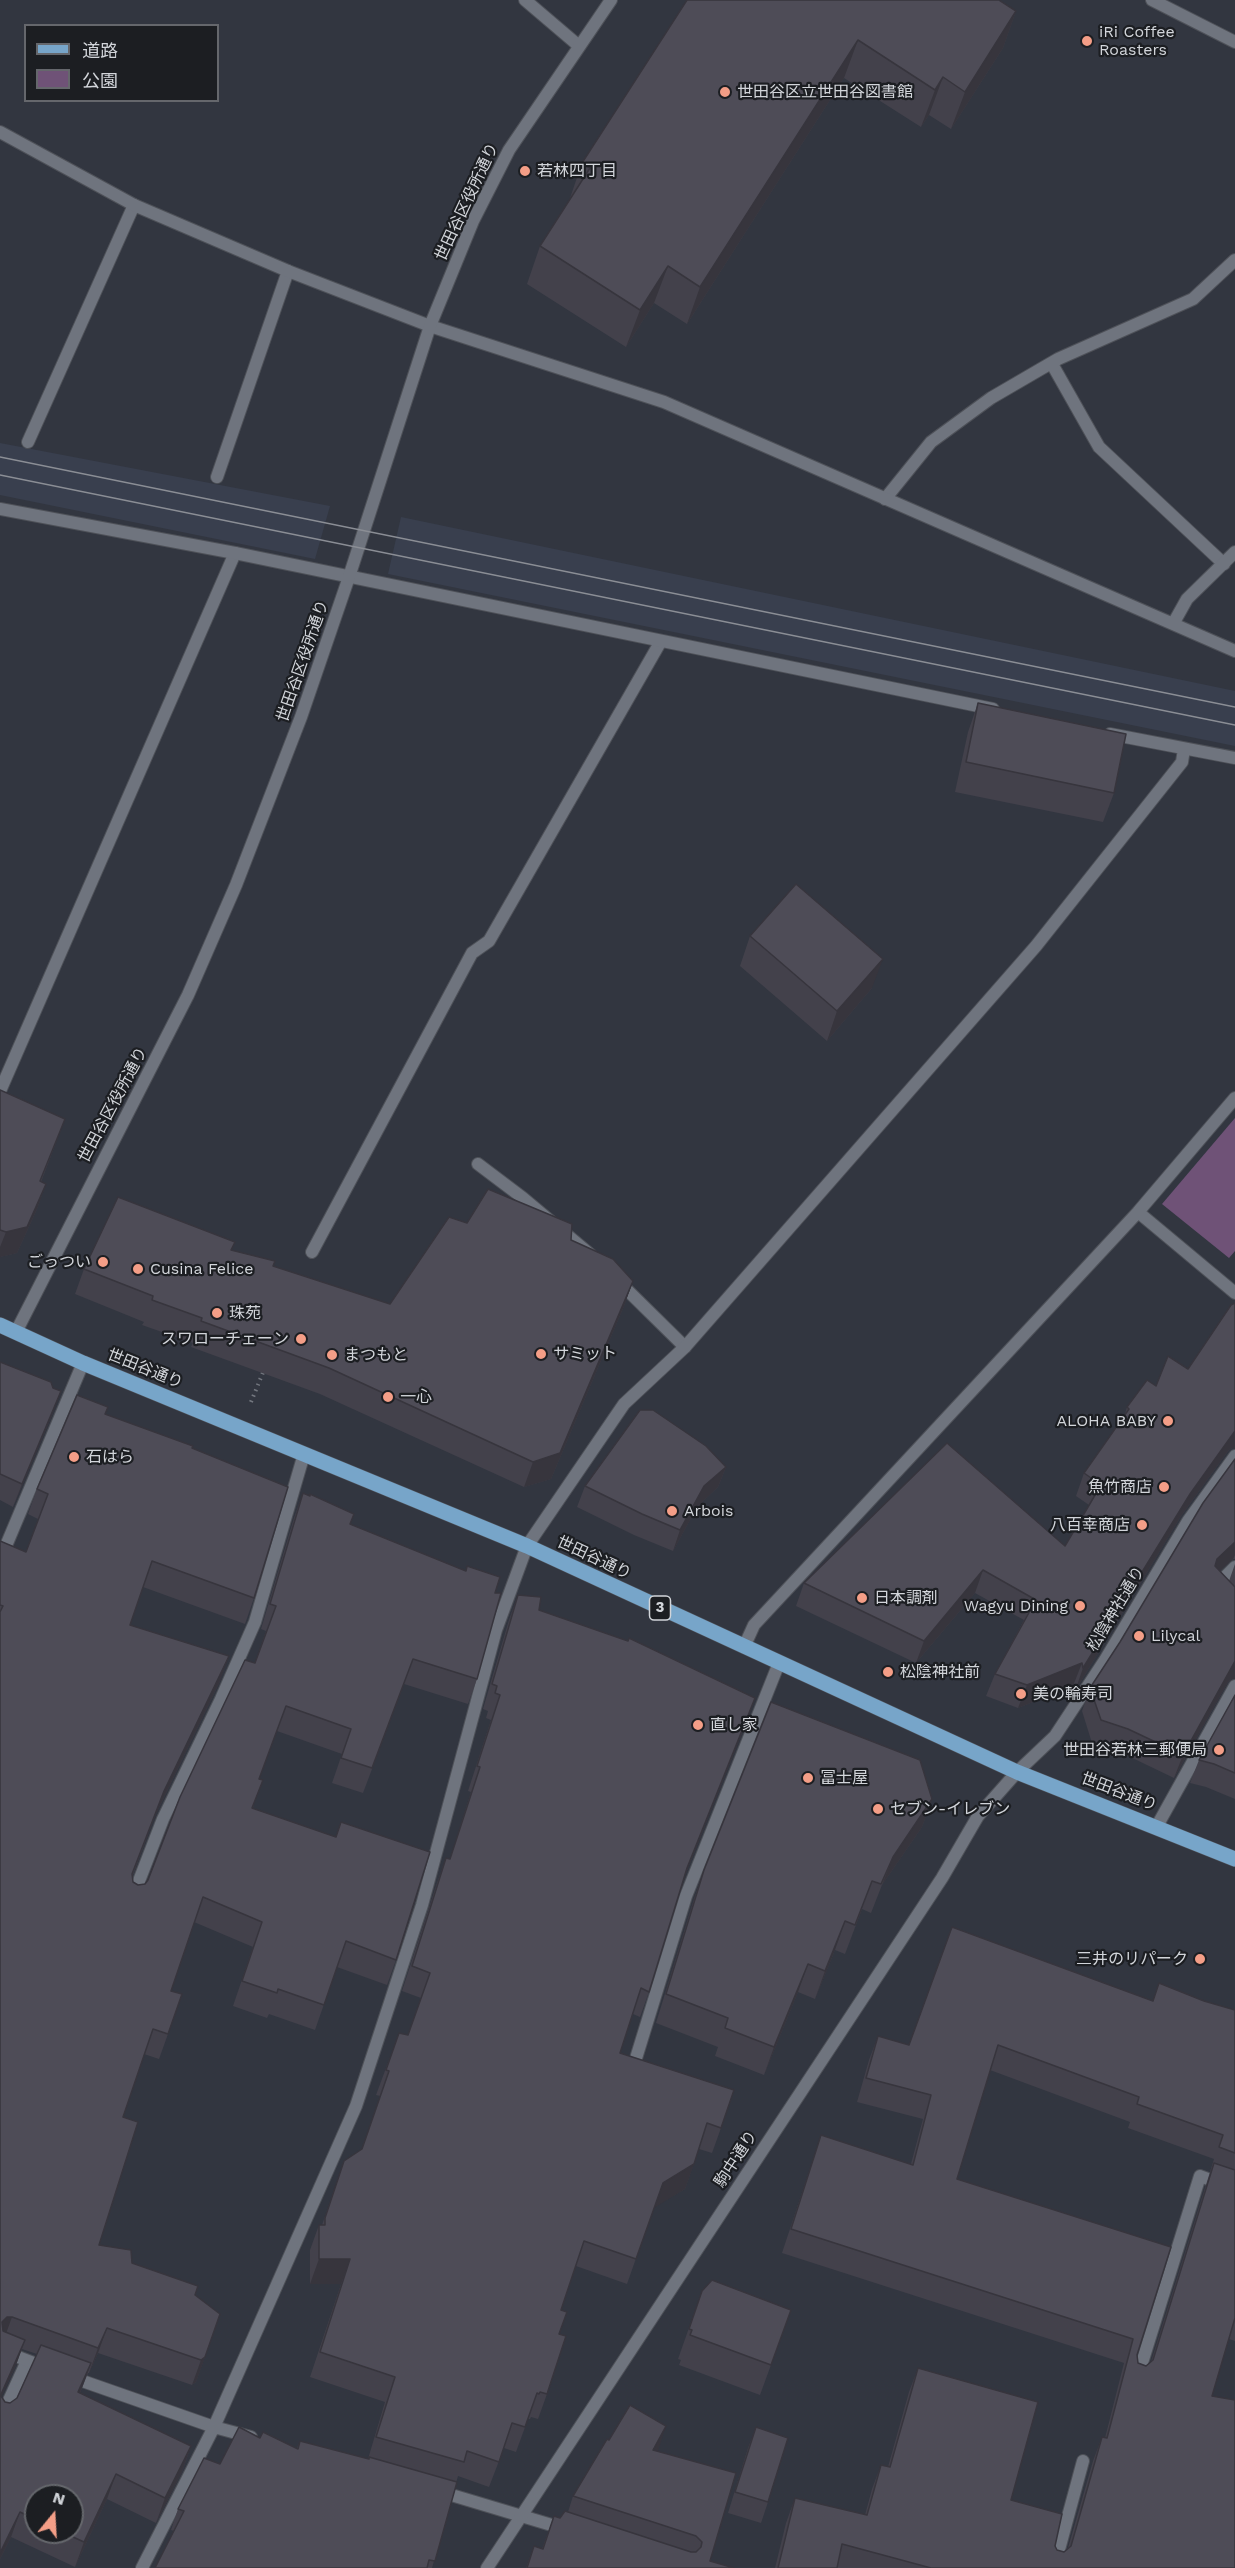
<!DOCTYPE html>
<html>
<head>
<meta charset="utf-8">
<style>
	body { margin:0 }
	#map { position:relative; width:1235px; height:2568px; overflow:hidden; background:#323640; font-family:"Work Sans","Noto Sans JP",sans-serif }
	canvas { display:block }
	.legend { position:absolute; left:24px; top:24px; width:195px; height:78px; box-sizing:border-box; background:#1c1e22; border:2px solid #65676c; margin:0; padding:8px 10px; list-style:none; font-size:18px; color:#d2d5da }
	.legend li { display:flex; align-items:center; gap:12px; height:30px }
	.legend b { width:30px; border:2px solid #65676c }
	.north { position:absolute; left:24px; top:2484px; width:60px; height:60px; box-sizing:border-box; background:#1c1e22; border:2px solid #65676c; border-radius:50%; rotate:18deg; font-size:16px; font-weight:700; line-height:24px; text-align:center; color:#d2d5da }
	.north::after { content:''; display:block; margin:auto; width:21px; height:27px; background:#f49e87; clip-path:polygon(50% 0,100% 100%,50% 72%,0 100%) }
</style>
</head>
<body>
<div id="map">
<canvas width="1235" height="2568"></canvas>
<ul class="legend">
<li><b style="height:8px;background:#77a5c9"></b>道路</li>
<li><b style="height:16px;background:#6f5277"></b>公園</li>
</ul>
<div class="north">N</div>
</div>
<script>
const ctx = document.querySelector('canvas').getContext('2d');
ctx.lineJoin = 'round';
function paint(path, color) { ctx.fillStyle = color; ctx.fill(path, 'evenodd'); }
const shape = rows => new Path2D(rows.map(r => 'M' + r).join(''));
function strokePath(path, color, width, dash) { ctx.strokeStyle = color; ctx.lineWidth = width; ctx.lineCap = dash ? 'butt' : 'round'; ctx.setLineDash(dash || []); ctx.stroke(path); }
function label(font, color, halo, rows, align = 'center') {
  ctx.font = font + ' "Work Sans","Noto Sans JP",sans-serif'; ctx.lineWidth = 4.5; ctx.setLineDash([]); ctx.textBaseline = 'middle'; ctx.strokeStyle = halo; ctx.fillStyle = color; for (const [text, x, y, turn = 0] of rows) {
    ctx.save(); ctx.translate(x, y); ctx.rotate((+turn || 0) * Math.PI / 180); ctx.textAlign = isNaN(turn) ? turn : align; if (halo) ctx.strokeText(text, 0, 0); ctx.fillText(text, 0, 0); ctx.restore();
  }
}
const built = shape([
	[0,443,330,506,315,559,0,495],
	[401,517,1235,691,1235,746,388,574]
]);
const green = shape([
	[1235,1118,1235,1251,1229,1258,1162,1204]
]);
const path = shape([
	[251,1402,264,1370]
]);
const service = shape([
	[525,0,579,46],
	[1052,364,1099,447,1224,564],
	[28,442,134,205],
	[217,477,288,271],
	[885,499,931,442,991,398,1058,359,1193,299,1235,260],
	[0,1091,235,553],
	[478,1164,523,1198,591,1255],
	[1138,1212,1235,1293],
	[312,1252,472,953,489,941,661,641],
	[619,1282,685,1347],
	[1235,1567,1215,1587,1235,1606],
	[744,1647,754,1625,1138,1212,1235,1098],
	[1157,1826,1235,1686],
	[132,1899,163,1819,221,1699,255,1622,304,1454],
	[633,2068,686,1896,779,1663],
	[1137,2379,1200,2176,1235,2189],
	[0,2420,27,2361],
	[1054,2568,1083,2461]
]);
const minor = shape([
	[1152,0,1235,42],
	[0,132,134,205,288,271,430,326,664,402,1235,651],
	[0,509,235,553,993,709],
	[1173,624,1187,599,1235,552],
	[1110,734,1235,758],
	[0,1560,83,1363],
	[1017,1772,1055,1736,1105,1660,1188,1521,1235,1456],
	[0,2350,47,2368],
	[71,2377,214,2427,251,2437],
	[438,2491,565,2529],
	[142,2568,214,2427,356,2106,422,1905,496,1630,527,1546,624,1404,685,1347,1036,946,1182,762,1184,749]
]);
const tertiary = shape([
	[16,1332,188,995,236,885,301,717,349,577,430,326,473,221,509,150,611,0],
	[487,2568,942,1878,978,1816,1017,1772]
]);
const primary = shape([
	[0,1325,83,1363,527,1546,1017,1772,1235,1859]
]);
const tram = shape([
	[0,457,1235,707],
	[0,475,1235,725]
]);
const wall = shape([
	[687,0,1016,11,1003,48,951,129,929,115,921,127,844,78,687,324,654,303,626,347,527,284,540,246,569,201,582,163],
	[978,703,1114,793,1103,822,955,792,968,732],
	[750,936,872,988,827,1041,740,966],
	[0,1090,65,1119,41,1182,46,1184,37,1209,17,1253,0,1257],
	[467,1223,571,1240,633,1281,624,1306,551,1479,524,1487,320,1394,191,1347,193,1343,142,1325,144,1322,75,1294,84,1269,232,1250,273,1266,390,1304],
	[1235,1303,1235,1449,1232,1448,1228,1451,1181,1516,1075,1691,1073,1686,1018,1708,986,1696,995,1674,1024,1620,975,1593,916,1663,796,1606,804,1583,1065,1546,1089,1505,1076,1496,1084,1473,1124,1417,1127,1407,1156,1386,1188,1369],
	[0,1362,53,1413,13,1507,0,1500],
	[105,1414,192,1448,254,1598,245,1624,143,1587,130,1625,220,1681,155,1816,133,1875,133,1882,138,1885,145,1884,148,1880,255,1663,266,1631,261,1629,294,1518,303,1493,350,1525,495,1593,477,1679,468,1704,404,1684,363,1793,332,1783,342,1754,277,1731,259,1779,253,1808,396,1960,387,1985,337,1967,315,2030,269,2014,267,2018,233,2006,253,1947,194,1922,171,1991,168,2034,159,2059,144,2054,123,2117,99,2245,132,2263,195,2295,220,2314,196,2382,192,2385,98,2353,89,2373,88,2373,80,2393,191,2446,182,2472,156,2523,107,2499,75,2567,11,2537,0,2559,0,1541,26,1552,38,1519,28,1514,37,1489],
	[22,2349,37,2354,17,2398,10,2403,5,2402,1,2397,16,2365],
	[36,2496,72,2532,36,2532],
	[1235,1459,1235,1559,1233,1559,1220,1571,1229,1581,1235,1564,1235,1679,1231,1679,1228,1682,1174,1778,1120,1752,1092,1743,1082,1711,1090,1688,1120,1642],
	[726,1467,718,1487,697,1507,673,1551,634,1535,577,1507,585,1486],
	[518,1595,539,1610,746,1723,684,1878,649,1992,640,2017,633,2014,620,2053,721,2128,712,2153,699,2149,685,2189,654,2207,627,2284,576,2266,561,2310,559,2334,547,2394,538,2419,531,2417,530,2419,528,2419,516,2452,504,2448,489,2487,458,2476,432,2568,155,2568,174,2531,171,2530,178,2509,220,2464,260,2438,297,2448,300,2441,368,2459,385,2402,310,2377,341,2284,310,2284,310,2250,319,2225,322,2225,344,2161,362,2149,380,2096,376,2095,399,2033,408,2035,421,1998,402,1991,437,1883,446,1858,450,1859,471,1792,468,1791,491,1720,486,1718,488,1711,483,1709,509,1620],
	[1235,1695,1235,1799,1206,1787,1190,1783,1199,1760],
	[932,1799,922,1827,882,1885,871,1913,862,1909,845,1954,835,1950,815,1999,798,1992,764,2075,715,2056,718,2047,656,2023,694,1899,704,1870],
	[1153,2001,1204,2001,1235,2010,1235,2341,1229,2339,1212,2396,1235,2568,775,2568,786,2523,795,2498,865,2515,872,2489,881,2465,888,2467,909,2392,918,2368,1011,2500,1057,2550,1064,2552,1068,2548,1093,2461,1102,2437,1105,2438,1124,2363,782,2253,821,2135,911,2164,923,2119,857,2102,869,2060,878,2036,909,2045],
	[990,2070,1130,2122,1128,2128,1214,2159,1151,2362,1146,2366,1138,2363,1137,2355,1171,2247,957,2179],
	[702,2291,791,2310,760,2395,679,2365,681,2360,678,2359],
	[756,2427,768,2502,761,2523,728,2513,748,2448],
	[609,2440,657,2451,736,2473,710,2561,734,2568,526,2568,534,2546,542,2549,554,2516,560,2518,568,2512,573,2496]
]);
const shadedWall = shape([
	[1016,11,1003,48,951,129,965,92],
	[858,40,844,78,687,324,700,287],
	[943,77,929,115,921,127,935,90],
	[668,266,654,303,626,347,640,310],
	[883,959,872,988,827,1041,837,1011],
	[46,1184,37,1209,17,1253,0,1257,0,1247,6,1232],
	[633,1281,624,1306,551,1479,524,1487,533,1462],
	[61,1391,53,1413,13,1507,22,1484],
	[1235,1431,1235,1449,1232,1448,1228,1451,1181,1516,1075,1691,1083,1668,1190,1494],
	[726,1467,718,1487,697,1507,673,1551,680,1530,704,1486],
	[1235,1542,1235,1555,1233,1559,1209,1581,1217,1559],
	[983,1570,975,1593,916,1663,924,1641],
	[229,1656,220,1681,155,1816,123,1899,164,1791],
	[1235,1661,1235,1679,1231,1679,1228,1682,1174,1778,1183,1755],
	[1082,1663,1073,1686,1018,1708,1027,1685],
	[755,1698,746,1723,678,1893,687,1868],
	[932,1799,922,1827,882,1885,871,1913,893,1857],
	[845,1921,835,1950,815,1999,825,1971],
	[808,1964,798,1992,764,2075,774,2047],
	[694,2164,685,2189,654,2208,663,2183],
	[319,2259,350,2259,341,2284,310,2284],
	[7,2317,12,2317,3,2342,2,2322],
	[107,2328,98,2353,89,2373,98,2348],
	[25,2340,16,2365,0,2400,0,2396],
	[205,2357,196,2382,192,2385,201,2360],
	[91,2363,82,2388,69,2417,78,2392],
	[666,2426,658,2451,644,2474,653,2450],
	[191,2446,182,2472,156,2523,165,2498],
	[116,2474,107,2499,75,2567,84,2542],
	[20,2512,11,2537,0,2559,0,2553]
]);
const building = shape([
	[687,0,999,0,1016,11,965,92,943,77,935,90,858,40,700,287,668,266,640,310,540,246,590,168,582,163,687,0],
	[978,703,1126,734,1114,793,966,762,978,703],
	[796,884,883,959,837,1011,750,936,796,884],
	[0,1090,65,1119,40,1181,46,1184,27,1227,6,1232,0,1230,0,1090],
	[488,1189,572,1224,571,1240,613,1259,633,1281,560,1453,533,1462,329,1368,201,1321,202,1318,152,1300,153,1296,84,1269,118,1197,235,1242,231,1250,275,1261,273,1266,390,1304,449,1217,467,1223,488,1189],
	[1235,1303,1235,1431,1190,1494,1083,1668,1082,1663,1027,1685,995,1674,1036,1600,983,1570,924,1641,804,1583,947,1443,1065,1546,1101,1485,1084,1473,1129,1409,1127,1407,1147,1380,1156,1386,1168,1356,1188,1369,1231,1305,1235,1303],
	[0,1362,51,1382,53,1388,61,1391,22,1484,0,1474,0,1362],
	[77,1395,108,1407,105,1414,193,1446,192,1448,288,1487,254,1598,152,1561,130,1625,229,1656,164,1791,132,1874,133,1882,138,1885,145,1884,148,1880,180,1797,245,1660,255,1663,276,1606,270,1604,303,1493,310,1496,310,1494,354,1514,350,1524,466,1571,467,1566,500,1577,495,1593,501,1593,477,1679,413,1659,372,1768,341,1758,351,1729,286,1706,259,1779,263,1780,252,1808,336,1837,341,1822,430,1852,396,1960,346,1941,324,2005,278,1989,277,1993,242,1981,262,1922,203,1897,171,1991,182,1994,168,2034,153,2029,123,2117,138,2122,99,2245,131,2250,132,2263,198,2286,195,2295,220,2314,205,2357,201,2360,107,2328,98,2348,12,2317,7,2317,2,2322,3,2331,25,2340,2,2392,1,2396,5,2402,10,2403,17,2398,41,2345,91,2363,78,2392,191,2446,165,2498,116,2474,84,2542,62,2532,72,2532,72,2496,36,2496,36,2520,20,2512,0,2553,0,1612,3,1606,0,1605,0,1541,26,1552,48,1494,37,1489,77,1395],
	[640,1410,653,1410,706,1446,726,1467,704,1486,680,1530,642,1514,585,1486,640,1410],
	[1235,1459,1235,1542,1217,1559,1215,1566,1235,1587,1235,1661,1183,1755,1128,1729,1101,1720,1090,1688,1120,1642,1203,1503,1235,1459],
	[518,1595,541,1597,539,1610,628,1641,629,1638,755,1698,687,1868,649,1992,641,1988,620,2053,734,2090,721,2128,707,2123,694,2164,663,2183,636,2259,584,2241,561,2310,567,2312,559,2334,566,2336,547,2394,540,2392,539,2394,537,2393,525,2427,512,2423,499,2462,467,2451,464,2462,376,2437,395,2377,320,2352,350,2259,319,2259,319,2225,325,2225,325,2218,344,2161,362,2149,389,2071,386,2070,399,2033,408,2035,430,1973,412,1966,446,1858,450,1859,480,1767,477,1766,500,1695,495,1693,497,1686,492,1684,518,1595],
	[1235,1695,1235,1773,1214,1764,1199,1760,1235,1695],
	[771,1702,920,1760,932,1799,893,1857,881,1884,872,1881,855,1925,845,1921,825,1971,808,1964,774,2047,725,2028,728,2018,666,1994,704,1870,771,1702],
	[952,1927,1153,2001,1159,1983,1204,2001,1235,2010,1235,2153,1219,2147,1223,2135,1137,2104,1139,2097,998,2045,957,2179,1171,2247,1137,2355,1138,2363,1146,2366,1153,2360,1214,2163,1235,2170,1235,2318,1212,2396,1235,2400,1235,2568,931,2568,842,2544,837,2568,778,2568,795,2498,867,2515,881,2465,890,2467,918,2368,1038,2402,1011,2500,1062,2514,1055,2546,1057,2550,1064,2552,1071,2546,1102,2437,1107,2438,1133,2339,791,2229,821,2135,913,2165,931,2095,866,2078,878,2036,909,2045,952,1927],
	[712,2280,791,2310,771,2365,690,2335,692,2330,689,2329,702,2291,712,2280],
	[630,2405,666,2426,653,2450,736,2473,710,2561,734,2568,527,2568,534,2546,543,2549,554,2516,560,2518,565,2511,691,2552,696,2552,701,2547,702,2542,696,2536,573,2496,607,2439,609,2440,630,2405],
	[239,2427,260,2438,263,2432,298,2449,300,2441,369,2459,369,2457,457,2482,435,2561,429,2560,427,2568,155,2568,184,2511,178,2509,204,2458,220,2464,239,2427],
	[756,2427,788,2438,768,2502,735,2492,756,2427]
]);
const markers = [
	[1087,41,6,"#f49e87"],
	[725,92,6,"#f49e87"],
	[525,171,6,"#f49e87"],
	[103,1262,6,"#f49e87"],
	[138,1269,6,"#f49e87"],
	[217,1313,6,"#f49e87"],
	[301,1339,6,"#f49e87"],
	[541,1354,6,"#f49e87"],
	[332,1355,6,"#f49e87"],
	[388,1397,6,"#f49e87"],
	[1168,1421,6,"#f49e87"],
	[74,1457,6,"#f49e87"],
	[1164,1487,6,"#f49e87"],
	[672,1511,6,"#f49e87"],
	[1142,1525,6,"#f49e87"],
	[862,1598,6,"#f49e87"],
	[1080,1606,6,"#f49e87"],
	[1139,1636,6,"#f49e87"],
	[888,1672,6,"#f49e87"],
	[1021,1694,6,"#f49e87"],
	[698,1725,6,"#f49e87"],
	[1219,1750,6,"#f49e87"],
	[808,1778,6,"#f49e87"],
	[878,1809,6,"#f49e87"],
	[1200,1959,6,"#f49e87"]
];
const shields = [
	[660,1608,21]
];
const shieldNames = [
	["3",660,1608]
];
const poiNames = [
	["iRi Coffee",1099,32],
	["Roasters",1099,50],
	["世田谷区立世田谷図書館",737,92],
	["若林四丁目",537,171],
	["ごっつい",91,1262,"right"],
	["Cusina Felice",150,1269],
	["珠苑",229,1313],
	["スワローチェーン",289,1339,"right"],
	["サミット",553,1354],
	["まつもと",344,1355],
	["一心",400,1397],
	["ALOHA BABY",1156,1421,"right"],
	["石はら",86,1457],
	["魚竹商店",1152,1487,"right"],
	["Arbois",684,1511],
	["八百幸商店",1130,1525,"right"],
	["日本調剤",874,1598],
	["Wagyu Dining",1068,1606,"right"],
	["Lilycal",1151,1636],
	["松陰神社前",900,1672],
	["美の輪寿司",1033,1694],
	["直し家",710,1725],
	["世田谷若林三郵便局",1207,1750,"right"],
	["冨士屋",820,1778],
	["セブン-イレブン",890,1809],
	["三井のリパーク",1188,1959,"right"]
];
const streetNames = [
	["世田谷区役所通り",467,202,-65],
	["世田谷区役所通り",303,661,-71],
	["世田谷区役所通り",113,1105,-62],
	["世田谷通り",145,1369,22],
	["世田谷通り",594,1558,25],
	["松陰神社通り",1116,1609,-59],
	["世田谷通り",1119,1792,21],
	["駒中通り",736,2159,-57]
];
paint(built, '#393f4e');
paint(green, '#6f5277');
strokePath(service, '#4e5158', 14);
strokePath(minor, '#4e5158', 14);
strokePath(tertiary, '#4e5158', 14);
strokePath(primary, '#4e5158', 16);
strokePath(path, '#73777f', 4, [1.5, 4.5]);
strokePath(service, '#6f747e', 12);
strokePath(minor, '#6f747e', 12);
strokePath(tertiary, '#6f747e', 12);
strokePath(primary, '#77a5c9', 15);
strokePath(tram, '#8b8e95', 1.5);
paint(wall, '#43414b');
paint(shadedWall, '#37353d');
paint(building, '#4e4c57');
strokePath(building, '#37353d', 1.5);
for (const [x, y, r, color] of markers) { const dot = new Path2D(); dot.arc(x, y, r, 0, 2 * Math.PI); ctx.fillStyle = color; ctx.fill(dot); strokePath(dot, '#1c1e22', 2); }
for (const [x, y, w] of shields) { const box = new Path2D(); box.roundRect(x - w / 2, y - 12, w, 24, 4.5); ctx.fillStyle = '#1c1e22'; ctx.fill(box); strokePath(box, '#d2d5da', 1.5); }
label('bold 15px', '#d2d5da', null, shieldNames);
label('16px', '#d2d5da', '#1c1e22', poiNames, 'left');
label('16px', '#d2d5da', '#1c1e22', streetNames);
</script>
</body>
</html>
